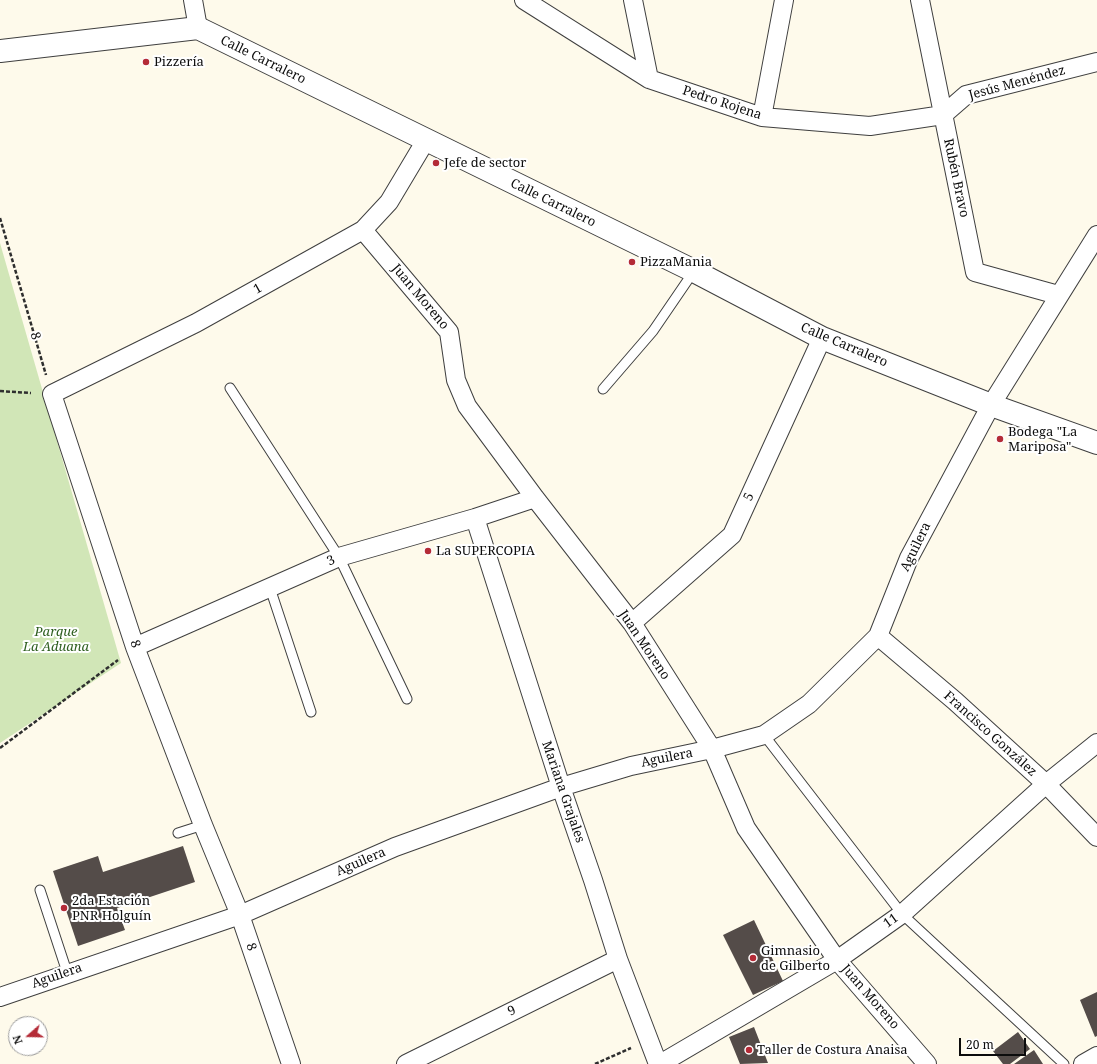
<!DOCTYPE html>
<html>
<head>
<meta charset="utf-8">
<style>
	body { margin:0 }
	#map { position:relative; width:1097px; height:1064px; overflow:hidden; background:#fefaeb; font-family:"Noto Serif",serif }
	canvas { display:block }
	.north { position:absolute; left:8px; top:1016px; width:40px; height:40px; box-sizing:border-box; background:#fff; border:1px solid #9e9e9e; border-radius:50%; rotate:250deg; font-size:11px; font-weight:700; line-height:16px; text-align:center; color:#0c0c0c }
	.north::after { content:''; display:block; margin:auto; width:14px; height:18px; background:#b42b37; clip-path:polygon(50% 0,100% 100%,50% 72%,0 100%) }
	.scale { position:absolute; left:959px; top:1038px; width:67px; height:18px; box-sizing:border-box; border:2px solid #0c0c0c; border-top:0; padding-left:5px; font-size:12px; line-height:14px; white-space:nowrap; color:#0c0c0c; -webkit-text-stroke:3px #fff; paint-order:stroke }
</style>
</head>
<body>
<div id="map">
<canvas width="1097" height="1064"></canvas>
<div class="north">N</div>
<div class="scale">20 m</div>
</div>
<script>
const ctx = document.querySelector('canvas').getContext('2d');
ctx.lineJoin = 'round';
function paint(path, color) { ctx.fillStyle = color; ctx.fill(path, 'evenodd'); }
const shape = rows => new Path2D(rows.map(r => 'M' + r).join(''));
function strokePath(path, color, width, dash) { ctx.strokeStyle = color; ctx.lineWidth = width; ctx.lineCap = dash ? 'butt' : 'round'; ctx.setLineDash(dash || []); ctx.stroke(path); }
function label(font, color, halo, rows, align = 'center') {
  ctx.font = font + ' "Noto Serif",serif'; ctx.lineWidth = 4; ctx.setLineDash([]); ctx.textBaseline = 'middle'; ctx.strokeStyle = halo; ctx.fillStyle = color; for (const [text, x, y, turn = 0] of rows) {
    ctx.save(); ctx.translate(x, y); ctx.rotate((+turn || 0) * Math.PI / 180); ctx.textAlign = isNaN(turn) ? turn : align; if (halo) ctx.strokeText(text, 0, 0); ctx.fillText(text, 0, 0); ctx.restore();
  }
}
const green = shape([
	[0,243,121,663,0,743]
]);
const building = shape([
	[183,846,195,882,117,908,125,930,78,946,53,871,98,856,103,872],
	[754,920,783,981,753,995,723,935],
	[1097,992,1097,1036,1095,1037,1080,1000],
	[754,1027,768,1063,740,1064,729,1037],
	[1018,1032,1030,1049,1010,1064,1003,1064,993,1051],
	[1034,1050,1043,1064,1014,1064]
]);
const path = shape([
	[0,218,46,375],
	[0,391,31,393],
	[0,748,118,660],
	[595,1064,631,1048]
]);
const service = shape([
	[230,388,339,557,407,699],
	[603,389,653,331,694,271],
	[270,588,311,712],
	[764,735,902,914,1064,1064],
	[178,833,203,825],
	[40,890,67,972]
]);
const minor = shape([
	[193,0,198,28],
	[524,0,649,79,762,117,870,126,943,115,966,95,1097,62],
	[633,0,649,79],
	[920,0,975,272,1058,295],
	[762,117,784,0],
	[363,230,449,332,456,380,467,406,535,498,632,623,712,749,746,828,837,960,927,1064],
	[475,518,561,787,593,880,618,959,658,1064],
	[632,623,732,535,822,338],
	[878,636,955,701,1046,784,1097,837],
	[135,647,339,557,475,518,535,498],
	[0,997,240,915,395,847,561,787,631,766,712,749,764,735,809,704,878,636,909,558,991,405,1097,235],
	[291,1064,240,915,203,825,135,647,52,394,196,323,363,230,389,202,426,140],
	[406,1064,618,959],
	[660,1064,837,960,902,914,1046,784,1097,743],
	[1083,1064,1097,1056]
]);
const tertiary = shape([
	[0,51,198,28,694,271,822,338,991,405,1097,443]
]);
const markers = [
	[146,62,4,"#b42b37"],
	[436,163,4,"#b42b37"],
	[632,262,4,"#b42b37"],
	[1000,439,4,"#b42b37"],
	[428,551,4,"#b42b37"],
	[64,908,4,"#b42b37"],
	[753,958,4,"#b42b37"],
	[749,1050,4,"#b42b37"]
];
const streetNames = [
	["Calle Carralero",263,60,26],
	["Jesús Menéndez",1017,83,-15],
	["Pedro Rojena",722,103,18],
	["Rubén Bravo",956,178,78],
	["Calle Carralero",553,203,26],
	["1",258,289,-29],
	["Juan Moreno",420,297,50],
	["8",35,336,74],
	["Calle Carralero",844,345,23],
	["5",749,497,-66],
	["Aguilera",916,547,-64],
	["3",331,561,-24],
	["8",135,644,71],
	["Juan Moreno",644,645,56],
	["Francisco González",990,734,42],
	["Aguilera",667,758,-11],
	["Mariana Grajales",563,792,71],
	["Aguilera",361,862,-23],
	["11",891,921,-36],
	["8",251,947,71],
	["Aguilera",57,976,-19],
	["Juan Moreno",870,997,49],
	["9",512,1011,-26]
];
const poiNames = [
	["Pizzería",154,62],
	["Jefe de sector",444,163],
	["PizzaMania",640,262],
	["Bodega \"La",1008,432],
	["Mariposa\"",1008,447],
	["La SUPERCOPIA",436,551],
	["2da Estación",72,901],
	["PNR Holguín",72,916],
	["Gimnasio",761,951],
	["de Gilberto",761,966],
	["Taller de Costura Anaisa",757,1050]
];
const parkNames = [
	["Parque",56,632],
	["La Aduana",56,647]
];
paint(green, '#d1e6b7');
paint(building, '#544c49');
strokePath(service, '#3f3f3f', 11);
strokePath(minor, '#3f3f3f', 20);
strokePath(tertiary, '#3f3f3f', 24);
strokePath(path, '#2e2e2e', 2.5, [4, 2]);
strokePath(service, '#fff', 9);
strokePath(minor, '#fff', 18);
strokePath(tertiary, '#fff', 22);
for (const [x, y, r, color] of markers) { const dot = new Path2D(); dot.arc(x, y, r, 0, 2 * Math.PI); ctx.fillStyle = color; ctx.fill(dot); strokePath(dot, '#fff', 1.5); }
label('13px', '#0c0c0c', '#fff', streetNames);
label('13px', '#0c0c0c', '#fff', poiNames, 'left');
label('italic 13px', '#2f5f20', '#fff', parkNames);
</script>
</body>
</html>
